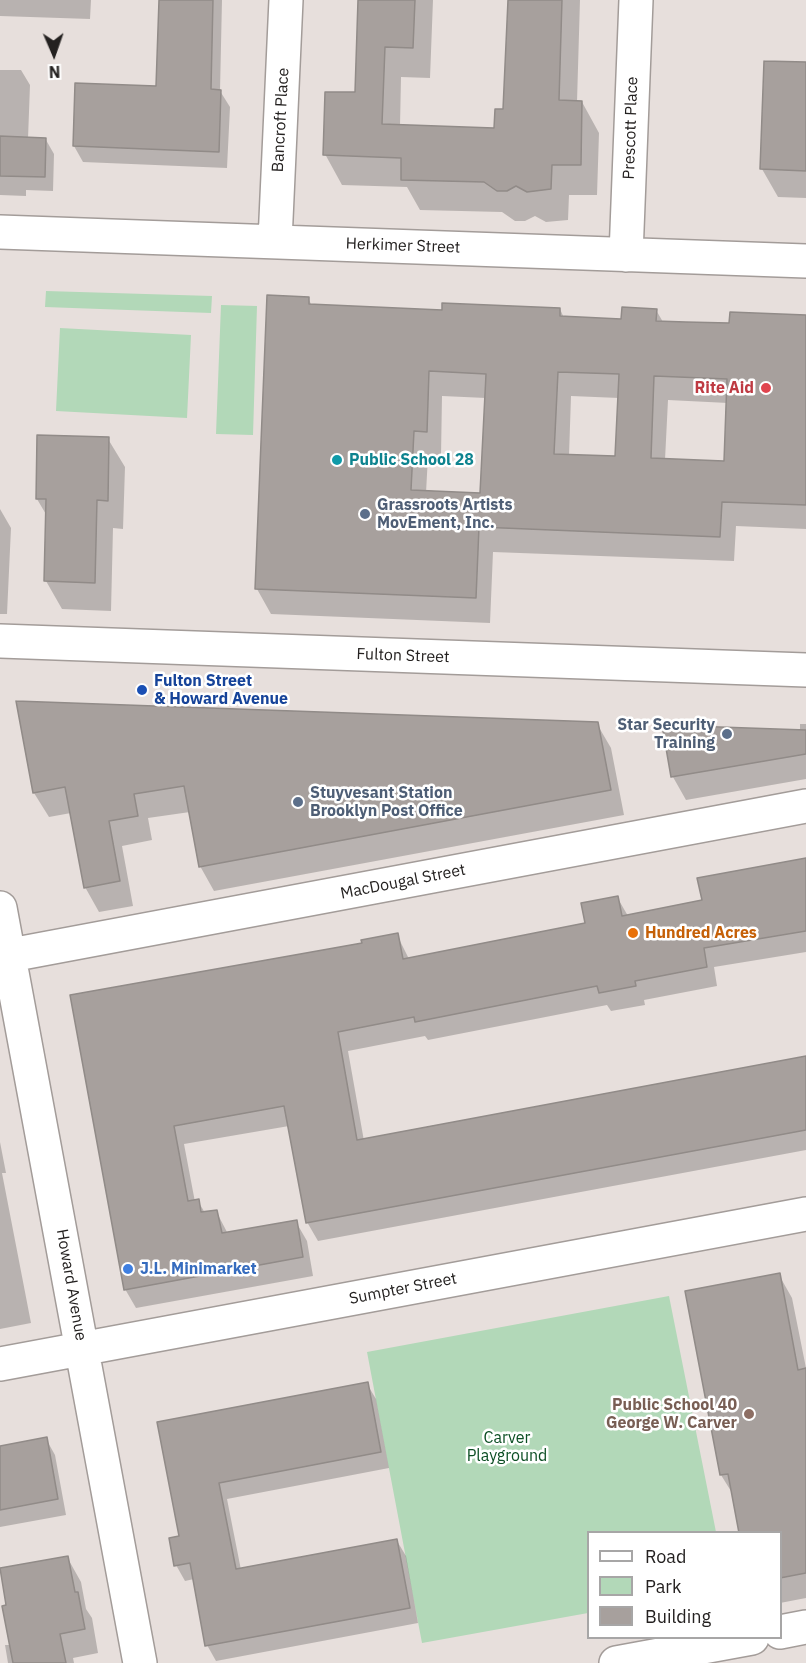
<!DOCTYPE html>
<html>
<head>
<meta charset="utf-8">
<style>
	body { margin:0 }
	#map { position:relative; width:806px; height:1663px; overflow:hidden; background:#e7dfdc; font-family:"IBM Plex Sans",sans-serif }
	canvas { display:block }
	.legend { position:absolute; left:587px; top:1531px; width:195px; height:108px; box-sizing:border-box; background:#fff; border:2px solid #a7a6a6; margin:0; padding:8px 10px; list-style:none; font-size:18px; color:#242120 }
	.legend li { display:flex; align-items:center; gap:12px; height:30px }
	.legend b { width:30px; border:2px solid #a7a6a6 }
	.north { position:absolute; left:24px; top:24px; width:60px; height:60px; -webkit-text-stroke:4px #fff; paint-order:stroke; rotate:178deg; font-size:16px; font-weight:700; line-height:24px; text-align:center; color:#242120 }
	.north::after { content:''; display:block; margin:auto; width:21px; height:27px; background:#242120; clip-path:polygon(50% 0,100% 100%,50% 72%,0 100%) }
</style>
</head>
<body>
<div id="map">
<canvas width="806" height="1663"></canvas>
<ul class="legend">
<li><b style="height:8px;background:#fff"></b>Road</li>
<li><b style="height:16px;background:#b2d8b8"></b>Park</li>
<li><b style="height:16px;background:#a7a09d"></b>Building</li>
</ul>
<div class="north">N</div>
</div>
<script>
const ctx = document.querySelector('canvas').getContext('2d');
ctx.lineJoin = 'round';
function paint(path, color) { ctx.fillStyle = color; ctx.fill(path, 'evenodd'); }
const shape = rows => new Path2D(rows.map(r => 'M' + r).join(''));
function strokePath(path, color, width, dash) { ctx.strokeStyle = color; ctx.lineWidth = width; ctx.lineCap = dash ? 'butt' : 'round'; ctx.setLineDash(dash || []); ctx.stroke(path); }
function label(font, color, halo, rows, align = 'center') {
  ctx.font = font + ' "IBM Plex Sans",sans-serif'; ctx.lineWidth = 5; ctx.setLineDash([]); ctx.textBaseline = 'middle'; ctx.strokeStyle = halo; ctx.fillStyle = color; for (const [text, x, y, turn = 0] of rows) {
    ctx.save(); ctx.translate(x, y); ctx.rotate((+turn || 0) * Math.PI / 180); ctx.textAlign = isNaN(turn) ? turn : align; if (halo) ctx.strokeText(text, 0, 0); ctx.fillText(text, 0, 0); ctx.restore();
  }
}
const green = shape([
	[46,291,212,296,211,313,45,307],
	[221,305,257,306,253,435,216,434],
	[60,328,191,335,187,418,56,411],
	[669,1296,716,1532,588,1532,588,1613,422,1643,367,1352]
]);
const shadow = shape([
	[0,0,91,0,90,19,0,16],
	[160,0,222,0,220,91,230,107,227,168,83,162,74,146,158,88],
	[360,0,433,0,430,78,401,77,400,126,495,129,505,110,509,0,580,0,577,102,582,102,599,133,597,195,569,195,568,220,546,222,535,216,525,221,515,221,502,212,420,210,407,187,342,185,325,154,356,94],
	[806,64,806,198,778,197,762,169],
	[0,70,21,70,30,85,28,139,46,140,54,154,53,191,26,190,26,196,0,195],
	[308,298,312,306,444,311,560,309,564,318,623,320,656,310,663,322,731,325,806,316,806,529,736,526,734,561,493,552,490,623,271,614,257,589],
	[442,396,486,398,482,495,426,493,428,456,441,456],
	[571,396,619,398,617,458,569,456],
	[668,400,728,403,725,462,665,460],
	[108,439,125,467,123,529,113,528,111,611,62,609,46,581,47,516,37,499],
	[0,509,11,528,7,614,0,614],
	[18,702,597,724,611,748,624,815,214,891,200,866,190,812,148,818,152,840,122,846,133,906,99,912,85,887,71,813,49,817,34,793],
	[800,724,806,724,806,779,686,800,673,777,663,726,800,731],
	[806,859,806,952,714,967,717,986,644,1000,645,1005,611,1011,607,1005,428,1040,425,1036,348,1051,364,1141,806,1058,806,1150,318,1241,307,1222,289,1126,184,1144,195,1202,198,1201,205,1213,216,1211,228,1234,296,1222,307,1241,313,1276,136,1308,125,1289,97,1141,364,944,397,935,409,959,587,925,617,897,628,916,703,902],
	[0,1142,6,1173,2,1173,31,1323,0,1329],
	[779,1275,792,1298,806,1368,806,1598,780,1603,780,1532,734,1496,721,1475],
	[367,1384,376,1399,389,1468,227,1499,241,1570,397,1541,406,1556,418,1623,216,1661,207,1645,194,1579,185,1581,176,1565,181,1538,159,1423],
	[46,1439,55,1455,66,1515,0,1527,0,1448],
	[67,1557,81,1582,86,1609,92,1618,98,1653,73,1658,74,1663,8,1663,5,1645,11,1645]
]);
const building = shape([
	[159,0,213,0,211,89,221,90,219,152,73,146,75,83,156,86,159,0],
	[358,0,415,0,413,48,385,47,382,124,494,128,495,109,503,109,508,0,562,0,559,100,582,101,581,165,552,165,551,189,527,192,516,186,507,191,497,191,484,182,401,180,401,158,323,155,325,92,355,92,358,0],
	[764,61,806,62,806,171,760,169,764,61],
	[0,136,46,138,45,177,0,176,0,136],
	[267,295,309,297,309,304,442,310,442,303,560,308,560,316,621,319,622,307,657,309,656,321,686,322,729,323,730,312,806,315,806,505,722,502,720,537,479,527,476,598,255,589,267,295],
	[429,371,486,374,480,493,411,490,414,431,427,432,429,371],
	[558,372,619,374,615,456,554,454,558,372],
	[654,376,727,379,724,461,651,458,654,376],
	[37,435,109,437,108,501,97,500,95,583,44,581,46,499,36,499,37,435],
	[16,701,598,722,611,790,199,867,184,786,134,794,138,816,109,821,120,881,84,888,65,787,33,793,16,701],
	[662,725,806,730,806,754,671,777,662,725],
	[806,858,806,931,704,948,707,967,635,981,636,986,599,993,597,986,415,1022,414,1017,338,1032,357,1140,806,1056,806,1130,306,1223,284,1106,174,1126,188,1201,199,1199,201,1212,217,1210,222,1233,297,1220,303,1257,124,1290,70,995,362,943,361,940,398,933,403,959,585,923,581,903,618,896,622,916,702,900,697,878,806,858],
	[780,1273,798,1370,806,1368,806,1573,780,1578,780,1533,739,1533,728,1474,720,1475,685,1291,780,1273],
	[368,1382,381,1452,219,1483,236,1569,397,1539,410,1608,205,1646,190,1563,174,1566,169,1538,179,1536,157,1422,368,1382],
	[47,1437,58,1499,0,1510,0,1446,47,1437],
	[68,1556,75,1592,78,1592,85,1629,60,1634,66,1663,13,1663,2,1606,6,1605,0,1568,68,1556]
]);
const minor = shape([
	[0,232,806,261],
	[275,241,286,0],
	[626,255,636,0],
	[0,908,140,1663],
	[0,957,806,806],
	[0,1364,806,1214],
	[780,1632,806,1627],
	[616,1663,752,1638]
]);
const major = shape([
	[0,641,806,670]
]);
const markers = [
	[766,388,6,"#e0444e"],
	[337,460,6,"#0f9aa8"],
	[365,514,6,"#5c6f8a"],
	[142,690,6,"#1a4fb4"],
	[727,734,6,"#5c6f8a"],
	[298,802,6,"#5c6f8a"],
	[633,933,6,"#e8710a"],
	[128,1269,6,"#3f7fe0"],
	[749,1414,6,"#8d6e63"]
];
const streetNames = [
	["Bancroft Place",281,120,-87],
	["Prescott Place",631,128,-88],
	["Herkimer Street",403,246,2],
	["Fulton Street",403,656,2],
	["MacDougal Street",403,882,-11],
	["Howard Avenue",71,1285,80],
	["Sumpter Street",403,1289,-11]
];
const healthNames = [
	["Rite Aid",754,388]
];
const cultureNames = [
	["Public School 28",349,460]
];
const serviceNames = [
	["Grassroots Artists",377,505],
	["MovEment, Inc.",377,523],
	["Star Security",715,725,"right"],
	["Training",715,743,"right"],
	["Stuyvesant Station",310,793],
	["Brooklyn Post Office",310,811]
];
const transitNames = [
	["Fulton Street",154,681],
	["& Howard Avenue",154,699]
];
const foodNames = [
	["Hundred Acres",645,933]
];
const shopNames = [
	["J.L. Minimarket",140,1269]
];
const educationNames = [
	["Public School 40",737,1405],
	["George W. Carver",737,1423]
];
const parkNames = [
	["Carver",507,1438],
	["Playground",507,1456]
];
paint(green, '#b2d8b8');
paint(shadow, '#0003');
paint(building, '#a7a09d');
strokePath(building, '#918b88', 1.5);
strokePath(minor, '#a39c99', 36);
strokePath(major, '#a39c99', 36);
strokePath(minor, '#fff', 33);
strokePath(major, '#fff', 33);
for (const [x, y, r, color] of markers) { const dot = new Path2D(); dot.arc(x, y, r, 0, 2 * Math.PI); ctx.fillStyle = color; ctx.fill(dot); strokePath(dot, '#fff', 2); }
label('16px', '#242120', '#fff', streetNames);
label('bold 16px', '#be3a42', '#fff', healthNames, 'right');
label('bold 16px', '#0d838f', '#fff', cultureNames, 'left');
label('bold 16px', '#4e5e75', '#fff', serviceNames, 'left');
label('bold 16px', '#164399', '#fff', transitNames, 'left');
label('bold 16px', '#c56008', '#fff', foodNames, 'left');
label('bold 16px', '#366cbe', '#fff', shopNames, 'left');
label('bold 16px', '#785e54', '#fff', educationNames, 'right');
label('16px', '#0b4e23', '#fff', parkNames);
</script>
</body>
</html>
